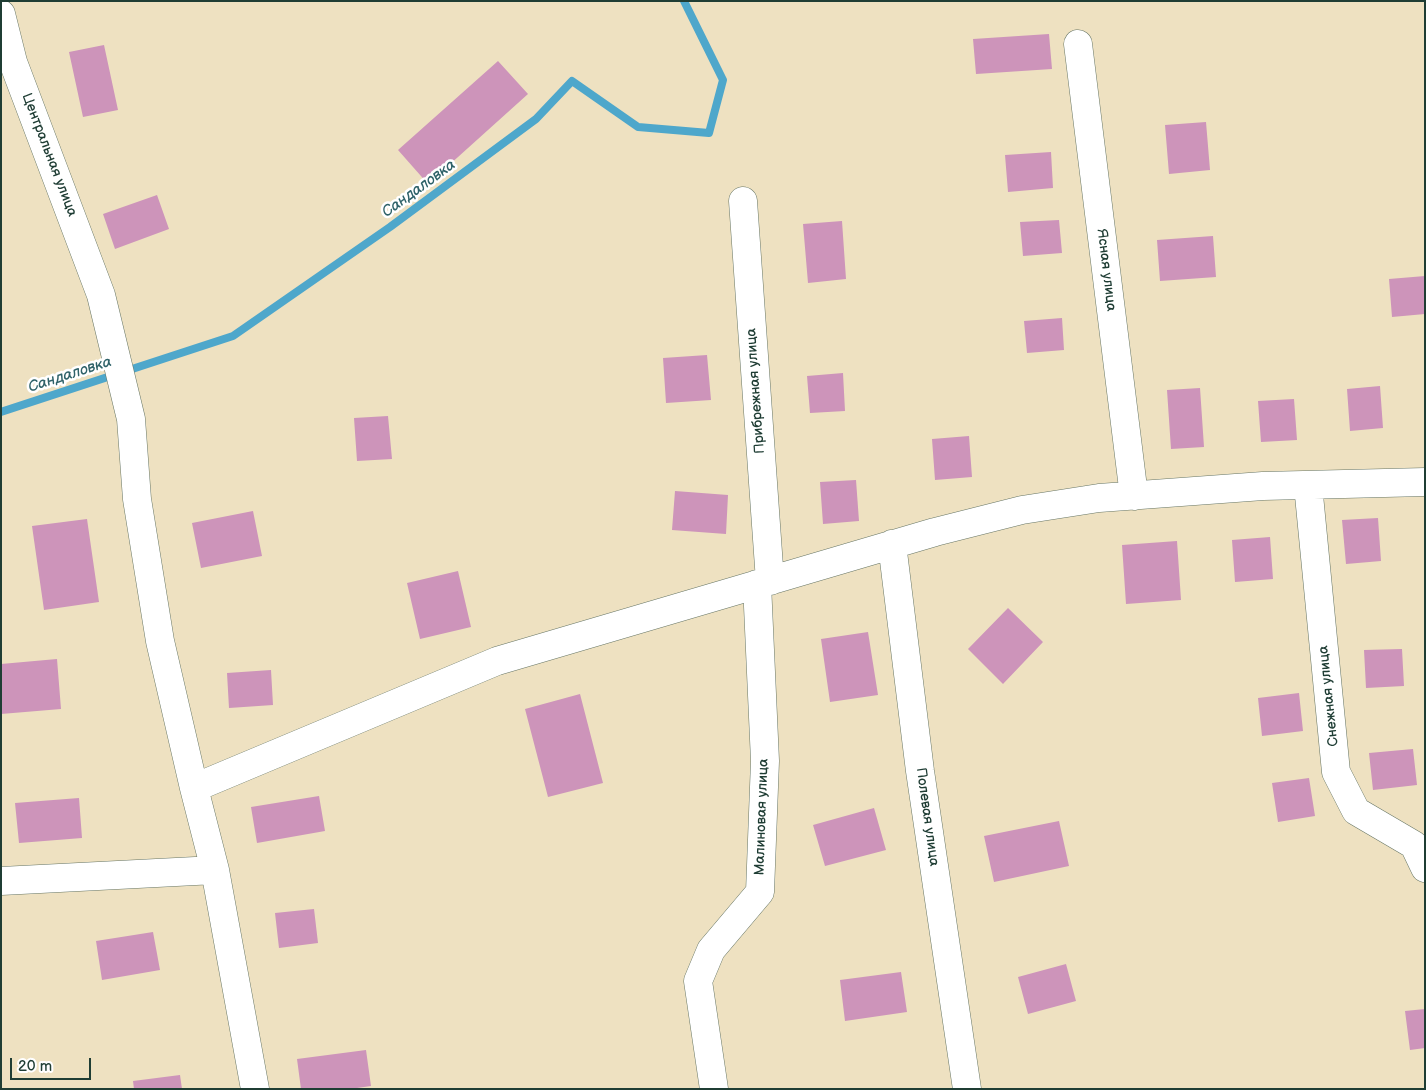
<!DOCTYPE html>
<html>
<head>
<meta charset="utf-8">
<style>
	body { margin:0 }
	#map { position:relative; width:1426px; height:1090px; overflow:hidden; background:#eee1c1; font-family:"Balsamiq Sans",sans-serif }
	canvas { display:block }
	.frame { position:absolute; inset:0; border:2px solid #1f3d34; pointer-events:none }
	.scale { position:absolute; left:10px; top:1058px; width:81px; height:22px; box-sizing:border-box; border:2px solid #1f3d34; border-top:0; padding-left:6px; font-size:15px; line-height:18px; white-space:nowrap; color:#1f3d34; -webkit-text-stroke:4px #fff; paint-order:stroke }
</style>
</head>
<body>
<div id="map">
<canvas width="1426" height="1090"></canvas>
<div class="frame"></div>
<div class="scale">20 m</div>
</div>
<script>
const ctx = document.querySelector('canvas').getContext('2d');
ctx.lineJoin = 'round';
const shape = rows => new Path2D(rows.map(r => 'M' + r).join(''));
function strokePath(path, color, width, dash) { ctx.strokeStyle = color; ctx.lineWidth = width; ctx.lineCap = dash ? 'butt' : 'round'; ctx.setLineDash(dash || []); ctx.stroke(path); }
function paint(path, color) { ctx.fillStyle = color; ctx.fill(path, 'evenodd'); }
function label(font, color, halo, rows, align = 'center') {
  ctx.font = font + ' "Balsamiq Sans",sans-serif'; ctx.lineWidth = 5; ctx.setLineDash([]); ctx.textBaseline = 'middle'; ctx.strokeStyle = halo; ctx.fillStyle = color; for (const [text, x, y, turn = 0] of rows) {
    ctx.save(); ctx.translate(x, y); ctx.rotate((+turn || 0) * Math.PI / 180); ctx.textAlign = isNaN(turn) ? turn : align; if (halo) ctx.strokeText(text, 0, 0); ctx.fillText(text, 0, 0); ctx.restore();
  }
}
const stream = shape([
	[1,412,233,336,390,227,536,119,572,81,638,127,709,133,723,80,684,1]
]);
const building = shape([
	[1049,34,1052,69,976,74,973,39],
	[104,45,118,110,83,117,69,52],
	[498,61,528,94,428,184,398,150],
	[1206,122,1210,170,1169,174,1165,125],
	[1051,152,1053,188,1008,192,1005,155],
	[157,195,169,229,115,249,103,214],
	[1059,220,1062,253,1023,256,1020,222],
	[842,221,846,279,808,283,803,224],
	[1213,236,1216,277,1160,281,1157,240],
	[1425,276,1425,314,1392,317,1389,279],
	[1062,318,1064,350,1027,353,1024,321],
	[707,355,711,400,666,403,663,358],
	[843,373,845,411,810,413,807,376],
	[1380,386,1383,428,1350,431,1347,389],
	[1200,388,1204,447,1171,449,1167,390],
	[1294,399,1297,440,1261,442,1258,401],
	[388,416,392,459,357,461,354,418],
	[969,436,972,477,935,480,932,439],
	[856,480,859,521,823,524,820,482],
	[675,491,728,495,726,534,672,530],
	[253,511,262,556,201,568,192,523],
	[1378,518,1381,561,1346,564,1342,520],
	[87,519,99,602,44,610,32,526],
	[1270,537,1273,579,1235,582,1232,540],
	[1177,541,1181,600,1126,604,1122,545],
	[458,571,471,627,420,639,407,583],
	[1008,608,1043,642,1003,684,968,649],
	[868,632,878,695,830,702,821,639],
	[1402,649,1404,686,1366,688,1364,650],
	[57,659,61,709,1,714,1,664],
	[271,670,273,705,229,708,227,673],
	[1299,693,1303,731,1262,736,1258,698],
	[580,694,603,783,548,797,525,709],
	[1413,749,1417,785,1373,790,1369,753],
	[1309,778,1315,816,1278,822,1272,783],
	[319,796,325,831,257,843,251,807],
	[79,798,82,838,19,843,15,803],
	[874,808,886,850,825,866,813,825],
	[1059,821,1069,866,994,882,984,836],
	[314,909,318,943,279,948,275,913],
	[153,932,160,970,102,980,96,941],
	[1066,964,1076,1001,1028,1014,1018,977],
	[901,972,907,1012,845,1021,840,980],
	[1425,1009,1425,1048,1410,1050,1405,1011],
	[366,1050,371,1086,350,1089,301,1089,297,1059],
	[180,1075,182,1089,134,1089,133,1081]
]);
const minor = shape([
	[1,14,13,62,101,295,131,419,137,499,160,641,194,788],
	[1078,44,1134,496],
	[743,201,770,581],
	[1308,485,1336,772,1356,811,1414,845,1425,868],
	[892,544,920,771,967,1089],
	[1,881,215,870],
	[255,1089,215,870,194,788,497,661,935,532,1022,510,1099,498,1263,486,1425,482],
	[714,1089,698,981,711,950,760,892,765,761,757,584]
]);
const streetNames = [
	["Центральная улица",49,155,69],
	["Ясная улица",1106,270,83],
	["Прибрежная улица",756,391,-94],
	["Снежная улица",1329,696,-96],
	["Малиновая улица",762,817,-88],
	["Полевая улица",927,817,82]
];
const waterNames = [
	["Сандаловка",419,189,-36],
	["Сандаловка",70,375,-18]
];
strokePath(stream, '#4ea7cb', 8);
paint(building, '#cd94ba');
strokePath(minor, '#677665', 29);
strokePath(minor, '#fff', 28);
label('14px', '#1f3d34', '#fff', streetNames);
label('italic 15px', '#2f6269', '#fff', waterNames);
</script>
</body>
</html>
